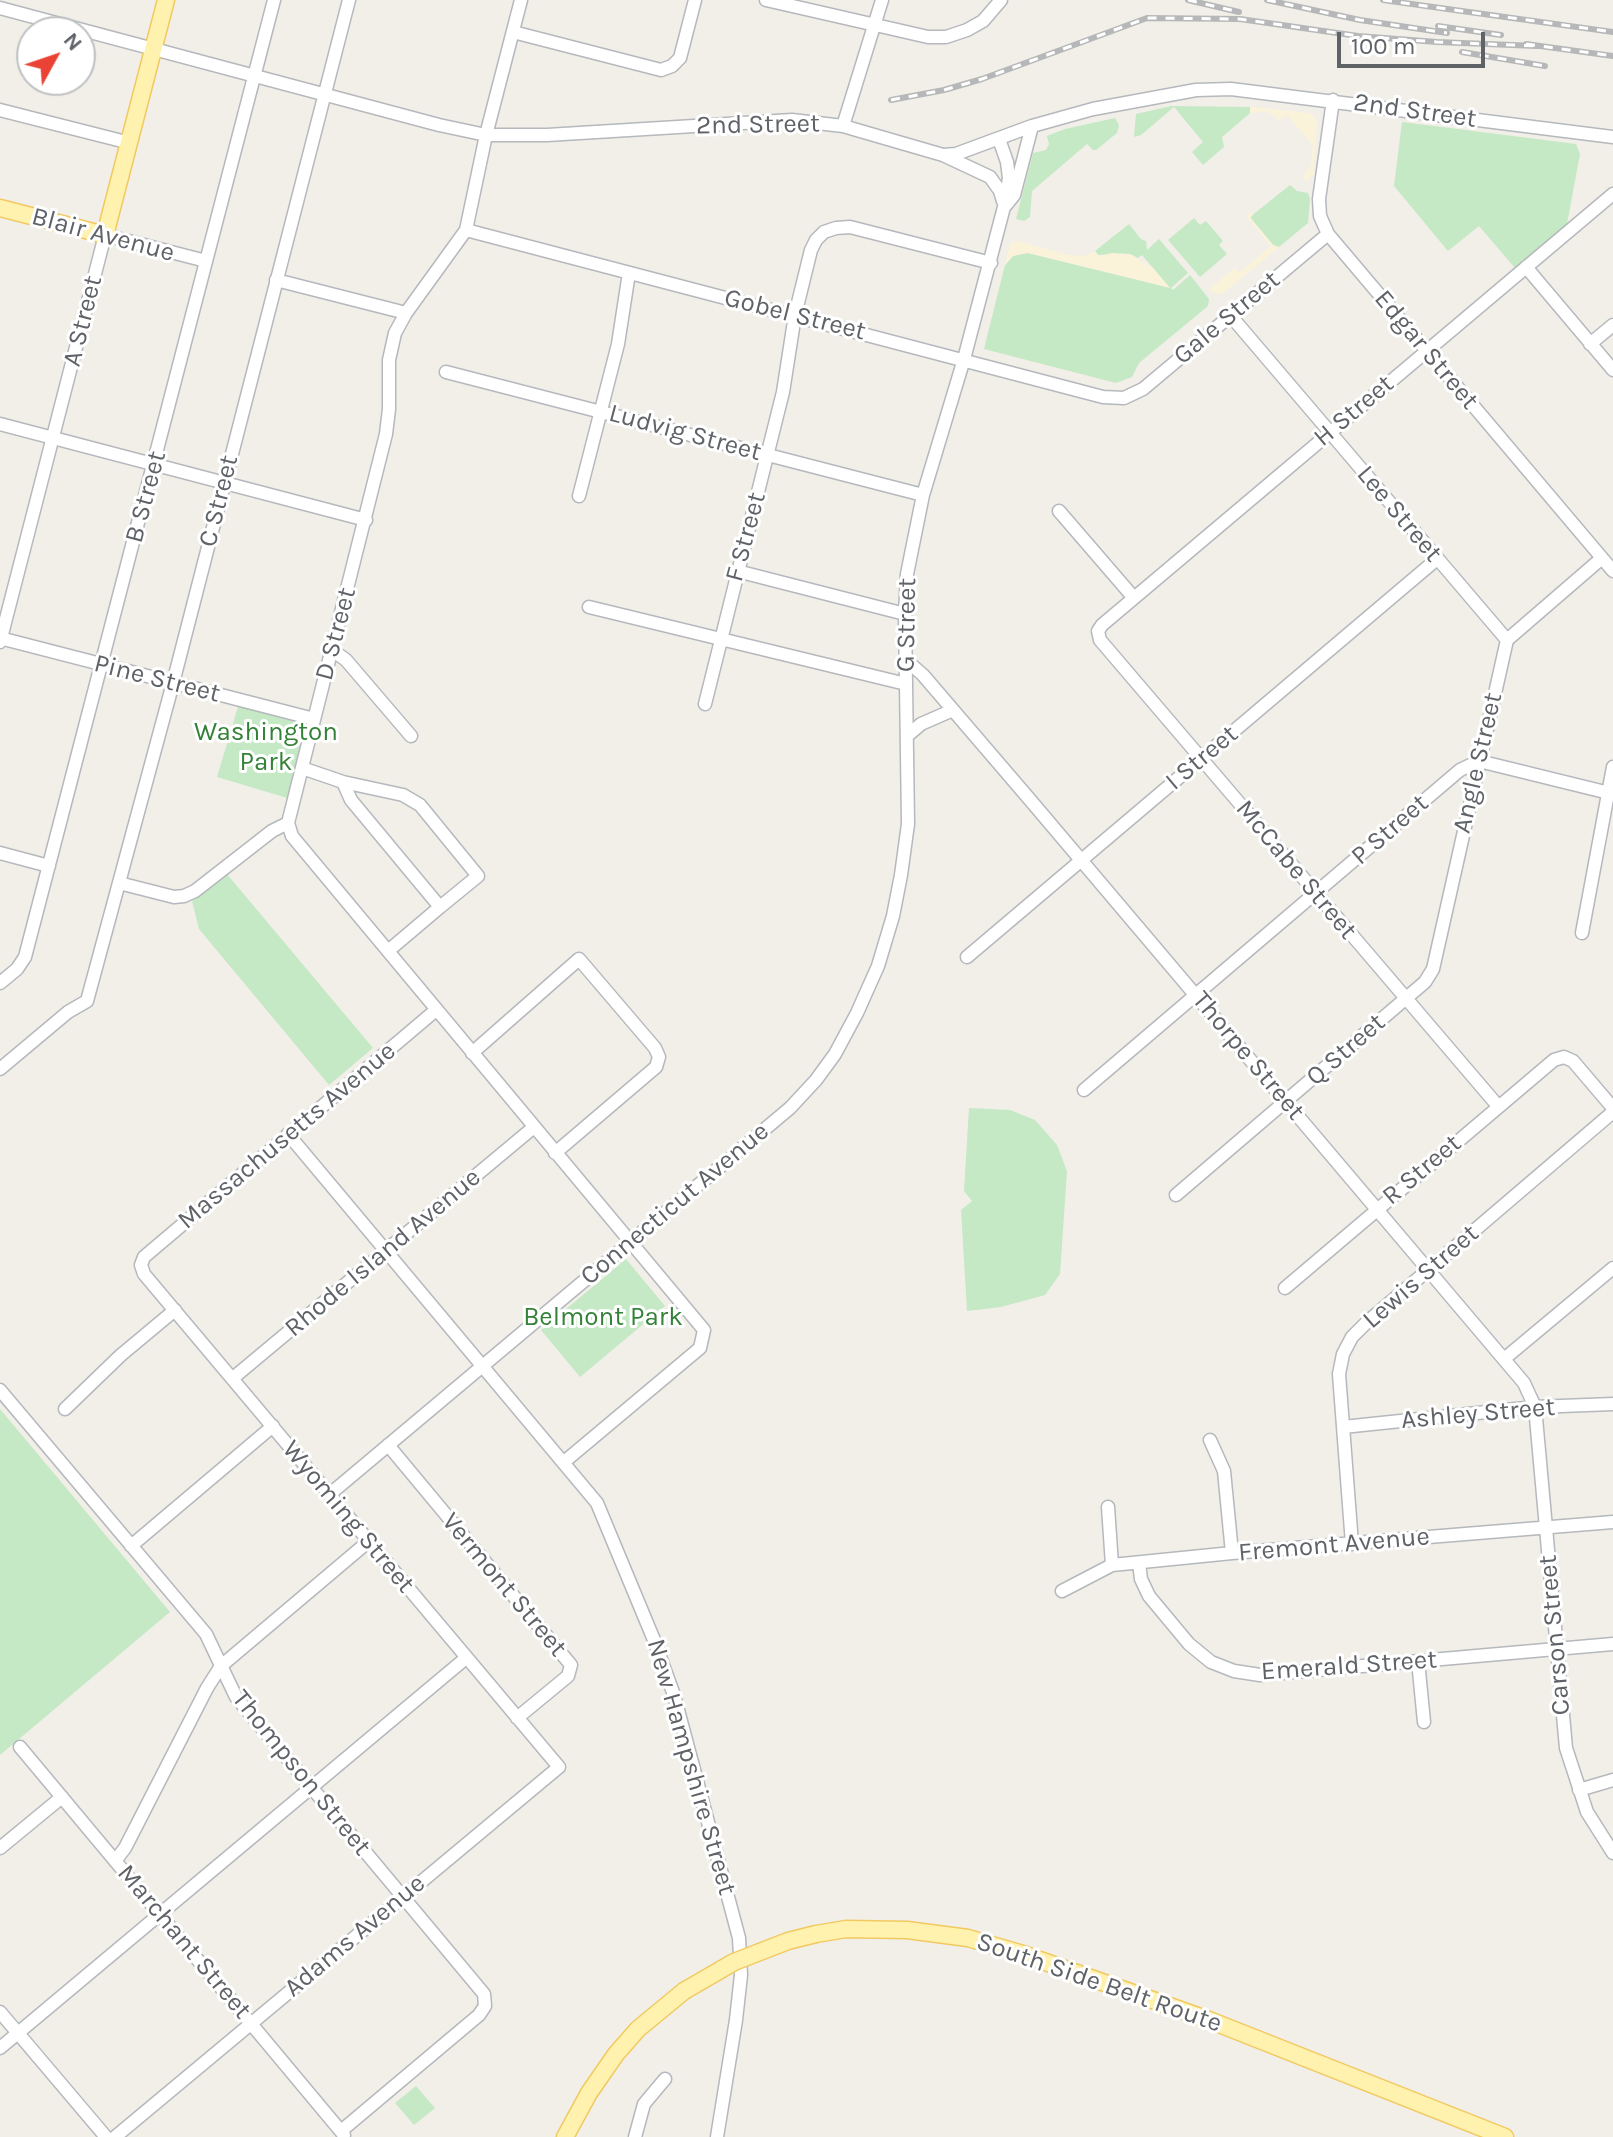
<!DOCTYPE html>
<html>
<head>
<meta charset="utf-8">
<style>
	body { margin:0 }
	#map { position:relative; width:1613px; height:2137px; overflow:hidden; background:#f1efe8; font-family:Karla,sans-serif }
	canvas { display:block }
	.north { position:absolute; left:16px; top:16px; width:80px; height:80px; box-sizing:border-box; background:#fff; border:2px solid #bfc1c3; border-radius:50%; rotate:50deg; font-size:22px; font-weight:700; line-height:32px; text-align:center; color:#5f6368 }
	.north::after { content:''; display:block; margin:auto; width:28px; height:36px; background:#ea4335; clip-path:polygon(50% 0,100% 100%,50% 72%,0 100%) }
	.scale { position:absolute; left:1337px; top:32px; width:148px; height:36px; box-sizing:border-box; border:4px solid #5f6368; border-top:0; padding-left:10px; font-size:24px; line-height:28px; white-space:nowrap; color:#5f6368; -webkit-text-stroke:6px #fff; paint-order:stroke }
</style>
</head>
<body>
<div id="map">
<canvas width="1613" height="2137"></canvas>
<div class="north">N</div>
<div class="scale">100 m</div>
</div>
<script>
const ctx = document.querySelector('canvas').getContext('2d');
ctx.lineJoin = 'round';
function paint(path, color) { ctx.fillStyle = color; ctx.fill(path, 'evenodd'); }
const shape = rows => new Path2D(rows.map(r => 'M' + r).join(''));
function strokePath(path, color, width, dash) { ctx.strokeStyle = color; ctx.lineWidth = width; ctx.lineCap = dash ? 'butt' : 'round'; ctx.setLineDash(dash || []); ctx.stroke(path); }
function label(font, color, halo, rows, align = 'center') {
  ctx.font = font + ' Karla,sans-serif'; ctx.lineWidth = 6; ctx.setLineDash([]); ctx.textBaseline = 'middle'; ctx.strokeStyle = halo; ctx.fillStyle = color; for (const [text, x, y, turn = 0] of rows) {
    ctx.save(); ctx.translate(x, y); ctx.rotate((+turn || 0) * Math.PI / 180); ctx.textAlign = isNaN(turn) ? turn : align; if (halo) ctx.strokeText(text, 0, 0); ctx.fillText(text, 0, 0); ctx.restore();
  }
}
const green = shape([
	[1171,106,1250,107,1250,113,1222,137,1224,147,1203,165,1192,152,1203,142,1174,107,1141,135,1134,137,1136,114],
	[1115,118,1119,125,1117,133,1096,150,1093,150,1087,144,1032,191,1030,217,1024,221,1016,219,1033,153,1046,150,1049,144,1047,136,1065,129],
	[1402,122,1576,144,1580,154,1567,224,1515,268,1479,226,1448,251,1394,186],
	[1290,185,1297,191,1308,193,1310,199,1308,223,1279,247,1273,245,1250,217],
	[1194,218,1200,225,1206,221,1223,241,1219,245,1227,254,1200,277,1168,240],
	[1129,224,1141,239,1146,241,1147,250,1159,239,1188,273,1171,288,1173,290,1190,275,1209,299,1208,306,1139,363,1132,377,1116,383,984,349,1005,265,1013,256,1020,253,1028,253,1169,287,1142,255,1138,258,1130,254,1098,255,1095,251],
	[240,700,314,719,294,800,217,777],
	[226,873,373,1048,329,1085,199,929,192,901],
	[969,1108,1010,1110,1035,1120,1057,1145,1067,1171,1060,1274,1045,1295,1001,1307,967,1311,961,1210,972,1201,964,1191],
	[626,1259,665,1306,580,1377,541,1330],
	[0,1409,170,1612,0,1755],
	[416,2086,435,2108,414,2125,395,2103]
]);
const sand = shape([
	[1250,107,1309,113,1314,116,1317,125,1313,175,1309,177,1310,180,1305,180,1303,177,1311,165,1313,145,1287,115,1279,120,1267,111,1250,113],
	[1250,213,1253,215,1250,218,1273,245,1279,247,1222,294,1213,293,1209,289,1235,268,1239,273,1271,246,1246,216],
	[1016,241,1069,255,1085,256,1095,251,1099,256,1112,253,1130,254,1153,268,1170,288,1028,253,1013,256,1005,265,1010,244]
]);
const minor = shape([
	[521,0,486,135,466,230,406,313,395,333,389,360,389,409,386,434,288,823,292,836,704,1330,700,1348,564,1462],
	[766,0,928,37,946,37,967,30,983,21,1001,0],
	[0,8,439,125,486,135,547,135,792,120,843,126,943,155,956,154,1032,126,1093,109,1196,90,1231,89,1613,137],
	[513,32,661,70,672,66,680,58,695,0],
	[1333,100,1319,199,1320,216,1328,234,1613,571],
	[0,110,130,143],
	[843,126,882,0],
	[943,155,990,177,1000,191,1003,201],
	[1006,205,1014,195,1032,126],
	[466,230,1103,397,1124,398,1143,389,1328,234],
	[1526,267,1613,370],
	[276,280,406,313],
	[1230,315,1507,640],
	[1590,344,1613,325],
	[446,372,923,495],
	[0,424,366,520],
	[579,496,618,344,629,273],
	[1059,511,1134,598],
	[737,571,905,614],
	[589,607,906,684],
	[0,638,314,719],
	[0,642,105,235,206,261],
	[332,650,346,660,411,736],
	[906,660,923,675,1031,801,1524,1383,1535,1407,1566,1748,1587,1812,1613,1853],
	[705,704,783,392,795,315,811,250,816,240,824,232,836,228,850,227,991,263],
	[907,736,921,724,953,710],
	[302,768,343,782],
	[0,853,49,866],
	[119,883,174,897,184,896,195,891,272,831,288,823],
	[1582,933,1613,767],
	[388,951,440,907,351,800,343,782,403,795,420,805,478,876,440,907],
	[967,957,1437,559],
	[0,983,17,969,25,957,274,0],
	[472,1053,579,959,655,1048,659,1057,656,1067,555,1153],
	[0,1069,68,1012,87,1001,173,683,349,0],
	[1084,1090,1460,770,1479,761,1613,794],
	[1498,1106,1100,640,1098,631,1102,625,1134,598,1613,194],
	[288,1134,597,1503,654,1640,674,1695,739,1938,741,1975,736,2020,717,2137],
	[1176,1195,1425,982,1433,969,1507,640,1602,558],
	[1285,1288,1554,1060,1564,1057,1573,1061,1613,1108],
	[1504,1359,1613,1268],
	[233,1378,534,1127],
	[0,1390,206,1634,236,1697,484,1994,485,2006,479,2015,341,2131],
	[65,1409,121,1355,175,1310],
	[1343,1427,1535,1407,1613,1404],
	[1210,1440,1224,1471,1232,1553],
	[388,1445,571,1665,568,1676,517,1718],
	[330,1494,790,1108,816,1080,835,1054,857,1013,878,966,893,916,901,875,908,824,905,614,907,574,923,495,964,359,1004,207,1009,178,1007,162,999,139],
	[1108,1507,1112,1565],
	[1352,1544,1339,1374,1343,1354,1352,1337,1366,1323,1613,1112],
	[131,1546,273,1426],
	[1139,1563,1141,1579,1149,1596,1189,1644,1211,1662,1234,1671,1260,1675,1613,1644],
	[1062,1591,1112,1565,1232,1553,1613,1522],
	[1418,1661,1424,1722],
	[20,1747,344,2135],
	[1579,1790,1613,1780],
	[0,1848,62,1797],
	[115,1861,125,1848,207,1688,221,1666,369,1541],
	[0,2012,106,2137],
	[0,2048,466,1658],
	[115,2137,559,1767,144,1274,141,1265,144,1257,436,1010],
	[635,2137,644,2104,665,2079]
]);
const major = shape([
	[0,208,105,235,166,0],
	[816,1934,846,1929,907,1930,968,1938,1023,1954,1209,2020,1505,2137],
	[565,2137,589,2093,616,2054,638,2029,684,1991]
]);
const rail = shape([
	[1188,0,1239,12],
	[1267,0,1360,20,1447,33],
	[1383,0,1613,32],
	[1438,26,1501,35],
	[1526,44,1613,56],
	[1462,52,1545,66],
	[891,100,944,90,982,79,1147,18,1240,19,1358,36,1437,42,1537,46]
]);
const majorBridge = shape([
	[684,1991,734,1962,788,1941,816,1934]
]);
const streetNames = [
	["2nd Street",1415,111,8],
	["2nd Street",758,125,-1],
	["Blair Avenue",103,235,15],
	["Gobel Street",795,315,14],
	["Gale Street",1227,318,-40],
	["A Street",83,321,-76],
	["Edgar Street",1426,350,50],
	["H Street",1354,411,-40],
	["Ludvig Street",685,433,15],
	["B Street",146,497,-75],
	["C Street",219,501,-76],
	["Lee Street",1399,514,50],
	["F Street",746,537,-75],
	["G Street",907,625,-89],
	["D Street",336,634,-75],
	["Pine Street",157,679,14],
	["I Street",1202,758,-40],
	["Angle Street",1478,763,-77],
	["P Street",1390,830,-41],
	["McCabe Street",1296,870,50],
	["Q Street",1346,1050,-41],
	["Thorpe Street",1248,1056,50],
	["Massachusetts Avenue",287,1136,-40],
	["R Street",1422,1170,-40],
	["Connecticut Avenue",675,1204,-40],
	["Rhode Island Avenue",383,1253,-40],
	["Lewis Street",1421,1277,-41],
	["Ashley Street",1478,1414,-5],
	["Wyoming Street",348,1517,50],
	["Fremont Avenue",1334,1545,-5],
	["Vermont Street",504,1585,50],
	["Carson Street",1555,1635,-95],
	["Emerald Street",1349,1666,-4],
	["New Hampshire Street",691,1767,74],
	["Thompson Street",301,1773,51],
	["Adams Avenue",355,1936,-40],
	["Marchant Street",184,1942,50],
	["South Side Belt Route",1099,1983,19]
];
const parkNames = [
	["Washington",266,733],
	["Park",266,763],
	["Belmont Park",603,1318]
];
paint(green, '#c5e8c5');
paint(sand, '#fbf3d9');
strokePath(minor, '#b5b8bc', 15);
strokePath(major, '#f2c960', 19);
strokePath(minor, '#fff', 12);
strokePath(major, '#fff2af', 16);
strokePath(rail, '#b6b7b8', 6);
strokePath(rail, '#fff', 3, [9]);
strokePath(majorBridge, '#f2c960', 19, []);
strokePath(majorBridge, '#fff2af', 16);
label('26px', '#5f6368', '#fff', streetNames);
label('26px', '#348238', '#fff', parkNames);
</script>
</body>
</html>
